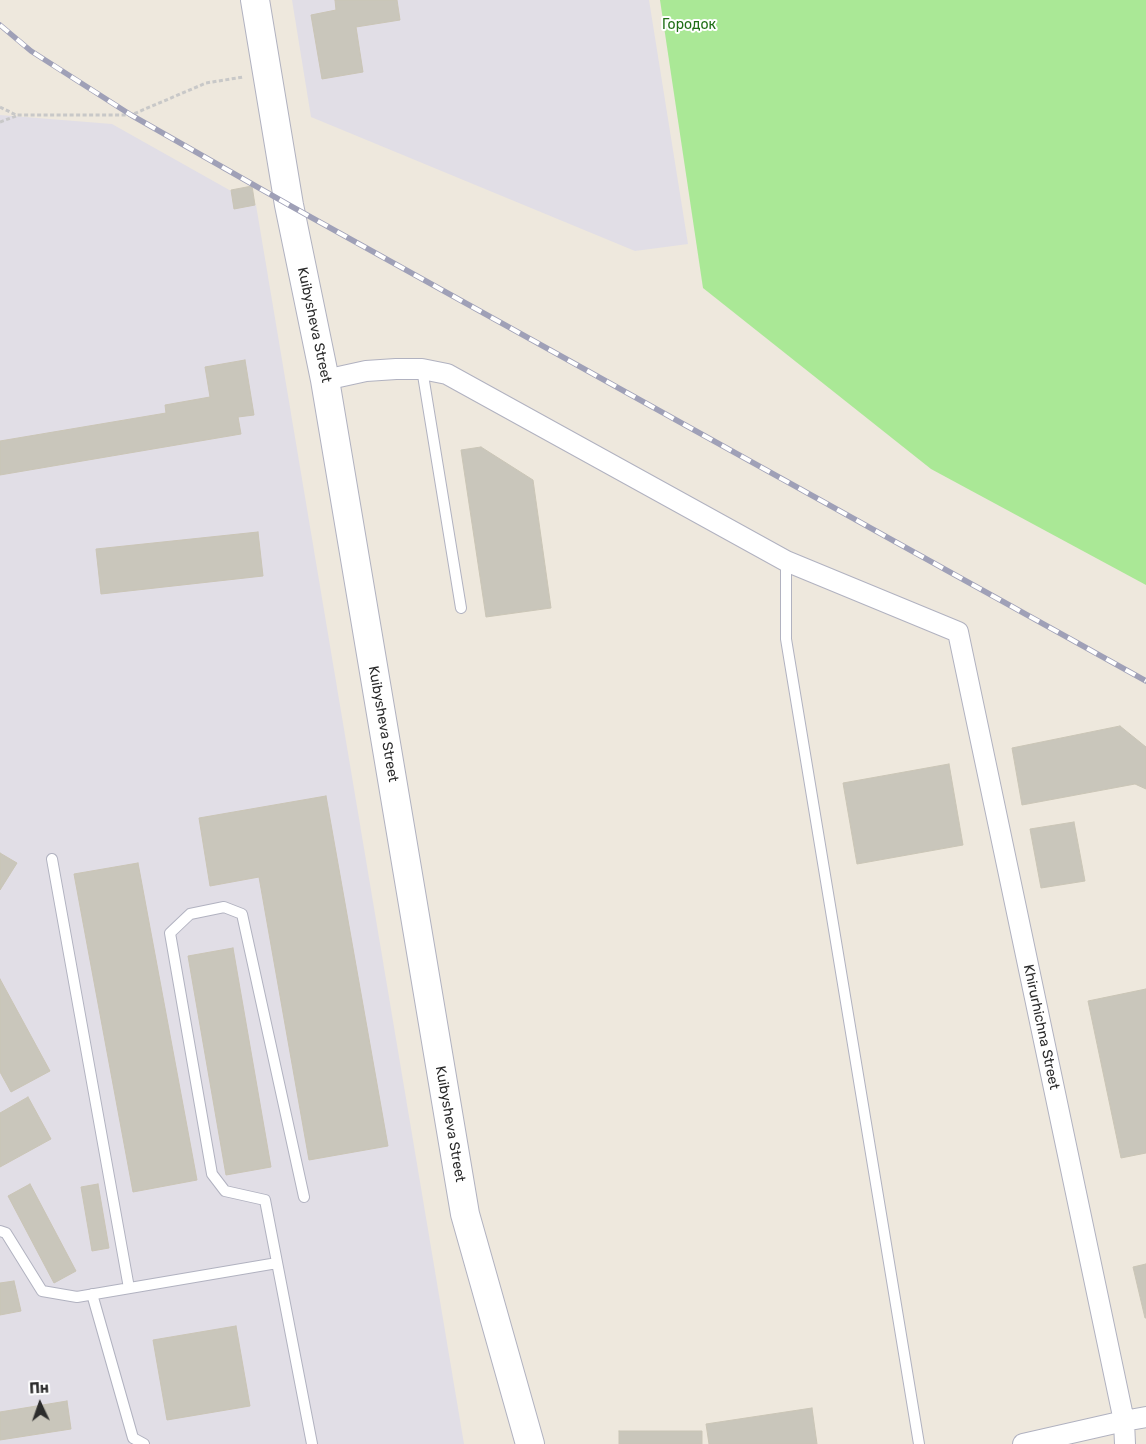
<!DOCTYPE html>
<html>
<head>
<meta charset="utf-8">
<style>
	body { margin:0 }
	#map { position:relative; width:1146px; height:1444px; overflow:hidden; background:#eee8dd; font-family:Rubik,sans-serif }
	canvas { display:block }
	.north { position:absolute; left:15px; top:1379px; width:50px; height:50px; -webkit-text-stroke:4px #fff; paint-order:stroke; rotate:357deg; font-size:14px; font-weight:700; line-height:20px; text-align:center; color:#2c2c2c }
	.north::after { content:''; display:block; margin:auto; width:18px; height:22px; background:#2c2c2c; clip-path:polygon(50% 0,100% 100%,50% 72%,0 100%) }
</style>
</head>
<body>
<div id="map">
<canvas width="1146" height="1444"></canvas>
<div class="north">Пн</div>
</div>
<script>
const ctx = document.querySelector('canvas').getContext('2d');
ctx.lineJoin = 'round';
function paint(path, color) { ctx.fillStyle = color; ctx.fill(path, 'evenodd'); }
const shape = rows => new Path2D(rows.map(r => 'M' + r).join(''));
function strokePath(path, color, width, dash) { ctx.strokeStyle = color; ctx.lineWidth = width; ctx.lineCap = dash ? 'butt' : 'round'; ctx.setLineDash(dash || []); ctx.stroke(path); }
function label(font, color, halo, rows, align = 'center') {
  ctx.font = font + ' Rubik,sans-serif'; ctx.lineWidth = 4; ctx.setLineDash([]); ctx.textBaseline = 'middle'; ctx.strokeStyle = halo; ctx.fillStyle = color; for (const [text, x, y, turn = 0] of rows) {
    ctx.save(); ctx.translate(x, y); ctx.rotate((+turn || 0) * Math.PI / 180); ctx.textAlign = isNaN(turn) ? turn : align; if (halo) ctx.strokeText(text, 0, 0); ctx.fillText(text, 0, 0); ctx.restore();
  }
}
const industrial = shape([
	[292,0,649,0,688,244,635,251,311,117],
	[0,115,112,124,256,205,464,1444,0,1444]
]);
const green = shape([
	[660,0,1146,0,1146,585,931,469,703,288]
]);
const building = shape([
	[335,0,397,0,400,20,356,27,363,72,322,79,311,15,336,10,335,0],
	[252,186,255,205,234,209,231,190,252,186],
	[245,360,254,415,238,417,241,434,0,475,0,441,166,413,165,405,210,397,205,367,245,360],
	[481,447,533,480,551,608,486,617,461,450,481,447],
	[258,532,263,576,101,594,96,549,258,532],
	[1120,726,1146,747,1146,789,1135,784,1022,805,1012,748,1120,726],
	[949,764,963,845,857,864,843,783,949,764],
	[326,796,388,1146,309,1160,259,877,210,886,199,818,326,796],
	[1074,822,1085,881,1041,888,1030,829,1074,822],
	[0,853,17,863,0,890,0,853],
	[138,863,197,1180,133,1192,74,874,138,863],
	[233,948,271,1167,226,1175,188,956,233,948],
	[0,979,50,1071,11,1092,0,1072,0,979],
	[1146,989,1146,1153,1121,1158,1088,1001,1146,989],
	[28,1097,51,1139,0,1167,0,1113,28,1097],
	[30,1184,76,1271,54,1283,8,1196,30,1184],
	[98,1184,109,1248,92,1251,81,1187,98,1184],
	[1146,1264,1146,1318,1145,1318,1133,1267,1146,1264],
	[14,1281,21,1311,0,1315,0,1283,14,1281],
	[236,1326,250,1406,167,1420,153,1340,236,1326],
	[67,1401,71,1429,0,1440,0,1412,67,1401],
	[812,1408,817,1444,709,1444,706,1424,812,1408],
	[619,1431,702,1431,702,1444,619,1444,619,1431]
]);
const path = shape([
	[0,107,16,115,131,115,206,83,243,77],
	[0,122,16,116]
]);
const lane = shape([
	[422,369,461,608],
	[786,561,786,639,919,1444],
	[52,859,129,1288],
	[304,1197,242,914,224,907,190,914,170,933,212,1174,225,1191,265,1200,312,1444],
	[0,1231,6,1233,42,1291,77,1297,277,1263],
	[92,1294,133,1438,144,1444]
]);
const street = shape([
	[325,380,366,371,396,369,422,369,447,374,786,561,958,632,1124,1421,1023,1444],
	[1125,1444,1124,1421,1146,1417]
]);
const secondary = shape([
	[255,0,289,205,325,380,465,1214,530,1444]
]);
const rail = shape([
	[0,25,31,51,131,115,289,205,1146,681]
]);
const parkNames = [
	["Городок",689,25]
];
const streetNames = [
	["Kuibysheva Street",314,325,78],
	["Kuibysheva Street",383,724,80],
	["Khirurhichna Street",1041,1027,78],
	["Kuibysheva Street",450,1124,80]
];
paint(industrial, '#e1dee6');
paint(green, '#aae896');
paint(building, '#c9c6bb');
strokePath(building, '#cac5b6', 1);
strokePath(lane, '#b1b2c0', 12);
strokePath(street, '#b1b2c0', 22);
strokePath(secondary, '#b1b2c0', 30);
strokePath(path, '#c8c8c8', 3, [4, 2.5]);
strokePath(lane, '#fff', 10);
strokePath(street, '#fff', 20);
strokePath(secondary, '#fff', 28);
strokePath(rail, '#9fa0b7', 5.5);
strokePath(rail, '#fff', 4, [11]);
label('14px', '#1f6e16', '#fff', parkNames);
label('14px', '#2c2c2c', '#fff', streetNames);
</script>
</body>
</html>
